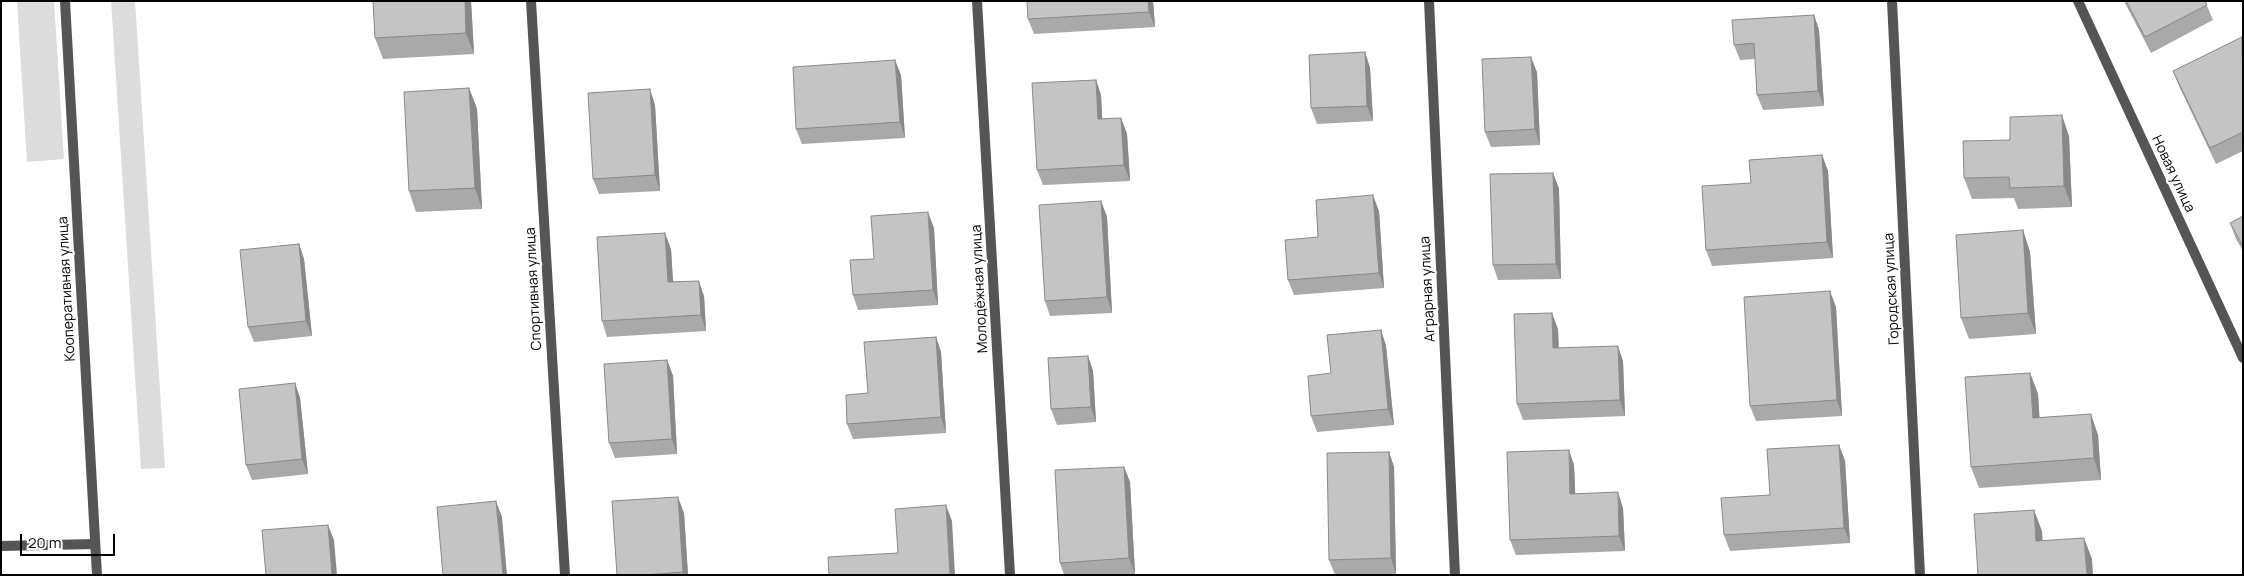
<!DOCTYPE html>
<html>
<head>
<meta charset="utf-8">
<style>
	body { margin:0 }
	#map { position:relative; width:2244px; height:576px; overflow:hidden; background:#fff; font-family:Manrope,sans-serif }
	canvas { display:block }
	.frame { position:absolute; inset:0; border:2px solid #000; pointer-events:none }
	.scale { position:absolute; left:20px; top:534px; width:95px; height:22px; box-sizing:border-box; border:2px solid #000; border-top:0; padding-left:6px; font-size:15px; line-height:18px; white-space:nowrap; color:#000; -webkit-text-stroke:4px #fff; paint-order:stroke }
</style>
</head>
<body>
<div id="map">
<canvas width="2244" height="576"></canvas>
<div class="frame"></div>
<div class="scale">20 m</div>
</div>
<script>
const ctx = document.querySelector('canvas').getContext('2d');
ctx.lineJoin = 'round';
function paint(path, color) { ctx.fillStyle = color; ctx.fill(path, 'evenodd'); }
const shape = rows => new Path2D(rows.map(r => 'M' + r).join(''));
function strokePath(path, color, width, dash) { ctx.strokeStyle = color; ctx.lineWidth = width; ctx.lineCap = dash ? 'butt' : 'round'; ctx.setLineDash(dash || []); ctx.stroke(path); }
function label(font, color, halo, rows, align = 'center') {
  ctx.font = font + ' Manrope,sans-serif'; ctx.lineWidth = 4.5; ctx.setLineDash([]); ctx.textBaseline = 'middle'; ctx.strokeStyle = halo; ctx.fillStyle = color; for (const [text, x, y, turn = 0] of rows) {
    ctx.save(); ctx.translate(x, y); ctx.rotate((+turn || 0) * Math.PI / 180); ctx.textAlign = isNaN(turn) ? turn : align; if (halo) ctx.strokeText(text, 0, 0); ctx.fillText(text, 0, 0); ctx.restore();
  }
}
const green = shape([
	[17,1,54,1,64,159,27,162],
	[111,1,135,1,165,468,141,469]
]);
const lane = shape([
	[1,546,95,544]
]);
const street = shape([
	[65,1,97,575],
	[531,1,565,575],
	[977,1,1010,575],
	[1429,1,1455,575],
	[1892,1,1920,575],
	[2078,1,2243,358]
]);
const wall = shape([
	[373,1,471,1,474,54,383,59,375,38],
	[1153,1,1155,27,1034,34,1028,19],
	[2124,1,2205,1,2213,20,2151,53],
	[1814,15,1819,30,1824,106,1763,110,1757,95,1755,59,1740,60,1734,45],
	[2243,38,2243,151,2216,164,2179,86,2173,71],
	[1365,52,1370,68,1373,121,1317,124,1311,108],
	[1537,72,1540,145,1491,147,1485,132],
	[901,75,905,138,802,144,796,129],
	[1096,80,1101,95,1102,119,1121,118,1127,134,1130,181,1043,185,1037,170],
	[469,88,477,109,482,209,416,212,409,191],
	[655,105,660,191,599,194,593,179],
	[2069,136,2072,207,2018,209,2014,198,1972,199,1964,178,2010,140],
	[1822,155,1828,171,1833,258,1712,266,1706,250,1751,183],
	[1553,173,1559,189,1561,279,1498,280,1493,265],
	[1101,201,1107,217,1112,313,1050,316,1045,301],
	[1379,211,1384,288,1294,295,1288,280],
	[2243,216,2243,251,2236,239,2230,223],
	[934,228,938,305,858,310,853,295,874,259],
	[2023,230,2030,252,2036,334,1969,339,1961,318],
	[299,244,304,259,312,336,254,342,248,327],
	[671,249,673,282,704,296,706,331,607,337,602,321],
	[1836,307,1842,416,1756,421,1750,406],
	[1558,329,1559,348,1623,361,1625,416,1523,420,1517,404],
	[1381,330,1386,346,1394,425,1317,432,1311,416,1331,373],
	[936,337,941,352,946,433,853,439,847,424],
	[1088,356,1093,371,1096,422,1057,425,1051,409],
	[667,360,673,376,677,454,615,458,609,443],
	[2030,373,2038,394,2039,417,2098,435,2101,480,1979,488,1971,467],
	[295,383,300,398,308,474,252,480,246,465],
	[1839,445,1845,461,1850,543,1730,551,1724,535],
	[1389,452,1394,467,1396,574,1335,575,1329,560],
	[1574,465,1575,494,1623,508,1625,551,1516,555,1510,540],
	[1124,467,1130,482,1135,574,1121,575,1064,575,1060,563],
	[684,513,688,575,617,575]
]);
const shadedWall = shape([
	[465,1,471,1,474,54,466,33],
	[1148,1,1153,1,1155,27,1149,12],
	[1814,15,1819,30,1824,106,1818,91],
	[1365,52,1370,68,1373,121,1367,106],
	[1531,57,1537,72,1540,145,1535,129],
	[895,60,901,75,905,138,900,122],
	[1096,80,1101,95,1103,135,1098,119],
	[469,88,477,109,482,209,475,188],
	[650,89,655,105,660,191,655,175],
	[2062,115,2069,136,2072,207,2064,186],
	[1121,118,1127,134,1130,181,1124,165],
	[1822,155,1828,171,1833,258,1827,242],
	[1553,173,1559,189,1561,279,1556,264],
	[1373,195,1379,211,1384,288,1379,273],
	[1101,201,1107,217,1112,313,1107,297],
	[928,212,934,228,938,305,933,290],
	[2023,230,2030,252,2036,334,2028,313],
	[665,233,671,249,674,298,668,282],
	[299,244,304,259,312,336,306,321],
	[699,281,704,296,706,331,701,315],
	[1830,291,1836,307,1842,416,1837,400],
	[1552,313,1558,329,1559,364,1553,348],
	[1381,330,1386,346,1394,425,1388,409],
	[936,337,941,352,946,433,941,417],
	[1618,346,1623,361,1625,416,1620,400],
	[1088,356,1093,371,1096,422,1091,407],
	[667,360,673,376,677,454,672,439],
	[2030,373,2038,394,2041,439,2033,418],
	[295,383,300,398,308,474,302,459],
	[2091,414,2098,435,2101,480,2094,458],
	[1839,445,1845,461,1850,543,1844,528],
	[1569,450,1574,465,1576,510,1570,494],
	[1389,452,1394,467,1396,574,1391,558],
	[1124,467,1130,482,1135,574,1129,558],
	[1618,492,1623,508,1625,551,1619,536],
	[678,497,684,513,688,575,684,575,683,572],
	[496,501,502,517,507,575,503,575],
	[946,505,952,521,955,575,950,575],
	[2034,510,2042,531,2044,562,2036,541],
	[328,525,334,540,337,575,332,575],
	[2084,538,2092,559,2093,575,2087,575]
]);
const building = shape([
	[373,1,465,1,466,33,375,38,373,1],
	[1027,1,1148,1,1149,12,1028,19,1027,1],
	[2126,1,2205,1,2207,5,2145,37,2126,1],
	[1814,15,1818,91,1757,95,1754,43,1734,45,1732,20,1814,15],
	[2242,37,2243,132,2210,148,2173,71,2242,37],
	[1365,52,1367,106,1311,108,1309,55,1365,52],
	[1531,57,1535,129,1485,132,1482,59,1531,57],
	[895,60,900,122,796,129,793,67,895,60],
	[1096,80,1098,119,1121,118,1124,165,1037,170,1032,83,1096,80],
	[469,88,475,188,409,191,404,92,469,88],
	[650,89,655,175,593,179,588,93,650,89],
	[2062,115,2064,186,2010,188,2009,177,1964,178,1963,141,2010,140,2010,117,2062,115],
	[1822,155,1827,242,1706,250,1702,186,1751,183,1749,160,1822,155],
	[1553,173,1556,264,1493,265,1490,174,1553,173],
	[1373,195,1379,273,1288,280,1285,240,1318,237,1316,200,1373,195],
	[1101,201,1107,297,1045,301,1039,205,1101,201],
	[928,212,933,290,853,295,850,260,874,259,871,216,928,212],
	[2243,216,2243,246,2230,223,2243,216],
	[2023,230,2028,313,1961,318,1956,235,2023,230],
	[665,233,668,282,699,281,701,315,602,321,597,237,665,233],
	[299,244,306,321,248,327,240,250,299,244],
	[1830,291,1837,400,1750,406,1744,297,1830,291],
	[1552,313,1553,348,1618,346,1620,400,1517,404,1514,314,1552,313],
	[1381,330,1388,409,1311,416,1308,376,1331,373,1327,335,1381,330],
	[936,337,941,417,847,424,846,395,868,393,864,342,936,337],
	[1088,356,1091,407,1051,409,1048,358,1088,356],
	[667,360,672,439,609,443,604,364,667,360],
	[2030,373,2033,418,2091,414,2094,458,1971,467,1965,377,2030,373],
	[295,383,302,459,246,465,239,389,295,383],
	[1839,445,1844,528,1724,535,1721,498,1770,495,1767,449,1839,445],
	[1569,450,1570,494,1618,492,1619,536,1510,540,1507,452,1569,450],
	[1389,452,1391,558,1329,560,1327,453,1389,452],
	[1124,467,1129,558,1060,563,1055,470,1124,467],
	[678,497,683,572,644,575,617,575,612,501,678,497],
	[496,501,503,575,443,575,437,507,496,501],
	[946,505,950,575,829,575,828,557,898,553,895,509,946,505],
	[2034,510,2036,541,2084,538,2087,575,1978,575,1974,514,2034,510],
	[328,525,332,575,266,575,262,530,328,525]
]);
const streetNames = [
	["Новая улица",2173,174,65],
	["Кооперативная улица",67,289,-93],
	["Спортивная улица",534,289,-93],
	["Молодёжная улица",980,289,-93],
	["Аграрная улица",1428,289,-93],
	["Городская улица",1892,289,-93]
];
paint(green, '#dcdcdc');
strokePath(lane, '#555', 10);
strokePath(street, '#555', 10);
paint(wall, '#a9a9a9');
paint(shadedWall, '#898989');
paint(building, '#c4c4c4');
strokePath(building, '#898989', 1);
label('14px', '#000', '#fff', streetNames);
</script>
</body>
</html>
